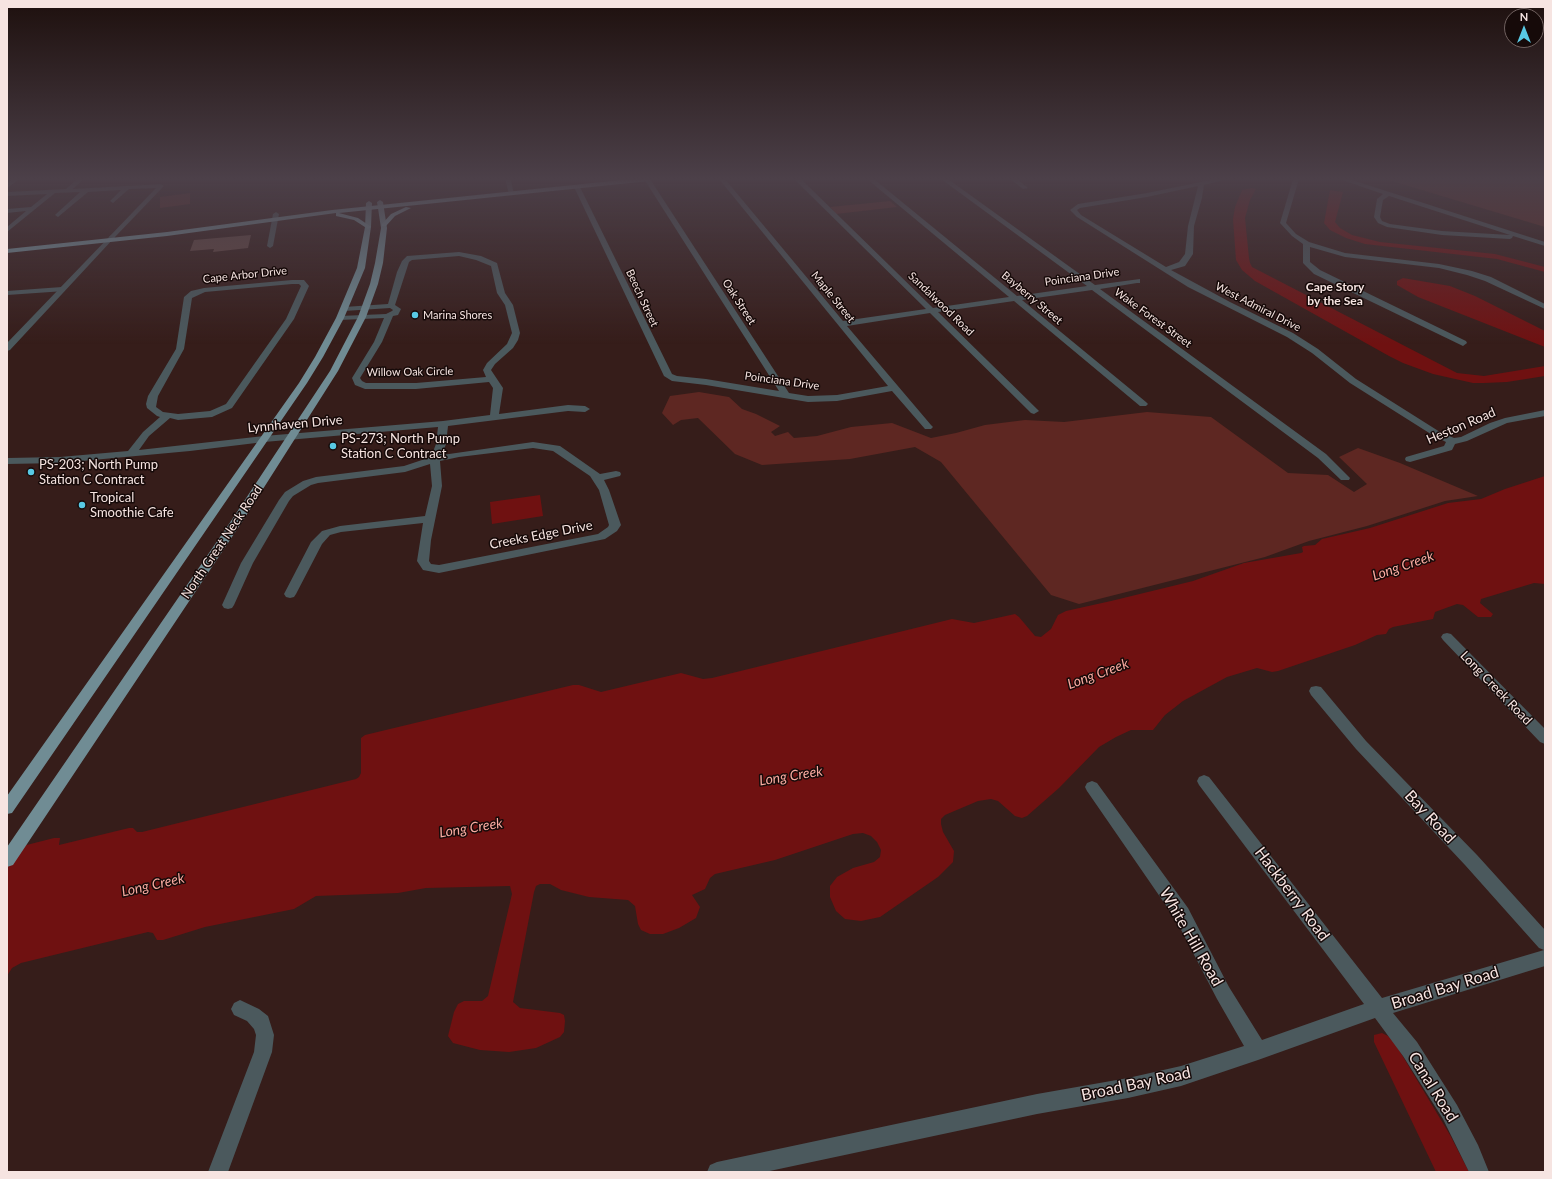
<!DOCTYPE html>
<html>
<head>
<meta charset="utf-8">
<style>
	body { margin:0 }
	#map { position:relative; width:1552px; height:1179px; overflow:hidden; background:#361d1a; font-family:Lato,sans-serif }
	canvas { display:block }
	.frame { position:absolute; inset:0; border:8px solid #f6e4e1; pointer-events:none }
	.north { position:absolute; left:1504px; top:8px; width:40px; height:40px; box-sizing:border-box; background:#160a09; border:1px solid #70615f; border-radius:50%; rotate:0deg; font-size:11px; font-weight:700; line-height:16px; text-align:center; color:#f6e4e1 }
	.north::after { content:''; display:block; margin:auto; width:14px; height:18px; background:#58c9e4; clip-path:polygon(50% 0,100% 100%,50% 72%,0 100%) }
</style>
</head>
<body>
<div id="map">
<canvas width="1552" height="1179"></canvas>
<div class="frame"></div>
<div class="north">N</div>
</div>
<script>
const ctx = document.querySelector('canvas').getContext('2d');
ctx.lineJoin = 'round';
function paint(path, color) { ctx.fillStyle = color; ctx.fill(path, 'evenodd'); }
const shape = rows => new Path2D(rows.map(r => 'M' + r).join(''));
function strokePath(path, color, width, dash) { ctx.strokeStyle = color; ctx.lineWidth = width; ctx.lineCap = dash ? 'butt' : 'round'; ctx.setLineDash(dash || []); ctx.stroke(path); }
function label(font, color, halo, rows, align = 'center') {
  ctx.font = font + ' Lato,sans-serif'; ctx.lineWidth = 3; ctx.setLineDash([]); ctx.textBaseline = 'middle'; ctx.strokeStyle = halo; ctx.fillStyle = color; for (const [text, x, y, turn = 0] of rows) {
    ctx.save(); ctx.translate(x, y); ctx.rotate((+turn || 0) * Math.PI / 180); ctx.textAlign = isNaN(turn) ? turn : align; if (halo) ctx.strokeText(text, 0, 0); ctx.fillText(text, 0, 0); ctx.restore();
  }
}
const green = shape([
	[1385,179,1545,179,1545,227],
	[190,193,190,204,160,208,160,197],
	[890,201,897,207,836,214,830,207],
	[699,392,729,397,742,409,756,414,780,426,771,432,775,436,788,432,794,438,817,436,851,427,892,423,931,438,956,433,985,425,1025,420,1064,422,1147,412,1211,417,1288,473,1328,475,1354,492,1367,484,1339,457,1358,448,1400,463,1478,496,1445,501,1367,526,1309,541,1265,557,1079,604,1051,595,941,462,915,447,850,459,762,465,735,454,698,418,681,420,673,425,662,413,670,396]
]);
const water = shape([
	[1252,188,1256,189,1250,200,1245,218,1249,258,1250,263,1252,267,1457,373,1484,376,1545,366,1545,376,1507,382,1484,383,1473,383,1433,374,1403,363,1389,356,1255,281,1242,270,1236,260,1233,219,1235,207,1242,190],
	[1330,190,1343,192,1335,222,1340,228,1352,235,1380,242,1495,254,1545,267,1545,272,1497,259,1365,244,1346,238,1330,230,1324,223],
	[1403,278,1450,286,1475,296,1545,331,1545,347,1418,297,1397,285,1397,281],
	[1545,476,1545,584,1534,583,1481,599,1480,603,1493,614,1491,617,1478,617,1463,605,1457,604,1435,612,1433,619,1393,627,1389,629,1386,634,1377,635,1355,645,1278,671,1272,672,1257,668,1227,677,1183,701,1165,715,1153,730,1131,730,1116,737,1099,747,1059,788,1027,816,1022,818,1015,816,998,801,991,799,978,801,945,815,941,819,941,824,943,832,954,851,953,862,938,877,880,917,861,921,845,919,836,911,830,897,830,886,837,877,853,868,874,862,880,857,881,850,877,842,871,836,863,833,853,834,775,860,715,874,710,878,705,889,692,895,700,907,696,918,679,928,663,934,650,934,641,930,638,924,635,906,628,900,589,897,561,890,550,884,540,884,536,886,534,892,513,1002,520,1008,560,1013,564,1015,565,1021,564,1032,560,1037,536,1048,509,1052,480,1050,453,1043,448,1036,454,1012,458,1004,464,1001,482,1001,488,996,512,894,510,886,426,888,398,893,316,896,294,909,205,927,163,940,157,940,153,933,148,932,21,963,12,968,7,976,7,850,54,838,60,838,59,845,129,828,133,828,137,832,142,832,356,779,359,777,361,773,361,738,365,735,573,685,579,685,601,692,681,673,703,679,712,678,952,619,974,623,1015,614,1019,617,1035,636,1041,637,1051,629,1058,615,1066,611,1111,601,1193,581,1244,563,1301,553,1303,552,1302,547,1304,546,1315,545,1322,539,1370,528,1448,503,1481,499,1505,489],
	[540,495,543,516,492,524,490,502],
	[1382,1033,1388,1036,1396,1045,1450,1135,1469,1172,1436,1172,1374,1042,1374,1035]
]);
const building = shape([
	[251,235,248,248,213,252,214,249,190,251,194,240]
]);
const minor = shape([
	[13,179,20,179,7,188,7,183,13,179],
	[77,179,84,179,73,189,161,184,164,186,114,238,109,237,156,188,129,189,113,203,110,201,121,190,88,192,58,217,55,215,56,214,80,192,55,193,7,232,7,227,26,211,7,213,7,209,31,207,47,194,7,196,7,192,66,189,77,179],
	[505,179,511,179,514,195,509,194,505,179],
	[644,179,650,179,789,393,808,396,837,395,888,386,719,179,725,179,843,321,926,309,794,179,801,179,933,308,1009,297,867,179,874,179,1017,296,1087,286,941,179,948,179,1095,285,1140,279,1140,283,1137,283,1100,289,1326,454,1350,478,1349,480,1341,480,1318,458,1092,290,1022,300,1146,402,1148,404,1146,406,1140,406,1014,301,938,312,1037,409,1039,411,1034,414,1031,413,930,313,847,326,931,425,933,427,931,429,925,429,892,391,837,401,808,402,706,385,672,381,664,376,574,187,575,186,580,187,672,374,677,376,706,379,779,391,644,179],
	[1010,179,1017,179,1028,188,1023,189,1010,179],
	[1215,179,1228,179,1204,185,1202,198,1194,226,1193,254,1185,266,1171,270,1230,302,1293,333,1318,349,1356,379,1440,432,1454,438,1461,437,1490,423,1505,418,1545,410,1545,416,1507,423,1467,441,1455,444,1452,450,1410,462,1406,461,1405,459,1406,457,1444,446,1446,442,1434,436,1350,383,1312,353,1287,337,1188,287,1077,217,1070,210,1078,204,1147,193,1215,179],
	[1198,186,1188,226,1185,254,1179,262,1166,267,1081,215,1077,210,1080,208,1147,197,1198,186],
	[1293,179,1299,179,1286,223,1296,234,1309,242,1345,253,1439,264,1472,271,1491,277,1545,304,1545,309,1485,281,1467,275,1439,268,1345,257,1310,247,1310,262,1320,270,1466,341,1467,343,1463,346,1314,274,1303,263,1303,244,1292,236,1280,223,1293,179],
	[1339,179,1349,179,1545,242,1545,246,1513,236,1512,238,1510,239,1442,235,1387,227,1378,223,1374,217,1377,199,1383,194,1339,179],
	[1389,196,1510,235,1442,231,1390,224,1382,221,1380,217,1383,200,1389,196],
	[276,212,279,214,273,246,270,248,267,246,273,214,276,212],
	[459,252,481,256,497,263,505,293,513,305,520,333,518,340,513,348,495,364,491,370,503,388,499,414,568,405,585,406,590,409,585,412,568,411,448,426,446,444,442,455,533,442,560,446,600,474,616,471,620,472,621,474,620,476,604,480,609,490,621,525,617,531,605,539,439,573,423,570,417,561,423,523,341,532,330,535,322,544,296,594,294,597,290,598,286,597,284,594,311,542,322,531,340,526,425,516,432,486,430,464,405,472,318,483,311,485,293,496,289,501,253,563,234,605,232,608,228,609,224,608,222,605,241,563,279,500,285,492,303,481,316,477,404,466,431,457,436,444,438,427,264,442,190,451,60,463,7,464,7,458,60,457,128,451,143,432,160,417,157,416,147,408,146,404,148,396,176,349,184,297,191,291,204,288,292,280,304,280,309,286,294,319,232,408,212,417,178,420,170,418,149,436,139,450,264,436,443,421,490,415,493,388,489,382,416,389,365,389,355,385,352,378,374,342,384,318,340,320,336,318,340,316,386,314,392,311,393,310,390,308,344,311,340,309,344,307,388,304,397,272,402,261,407,256,459,252],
	[459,256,476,260,491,266,497,293,505,305,512,333,507,344,487,363,483,370,486,377,416,383,366,383,362,381,360,378,382,342,393,316,398,315,401,309,395,305,409,262,412,260,459,256],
	[292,284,299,284,301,286,286,319,226,404,210,411,178,414,163,412,156,407,158,396,184,349,192,298,205,292,292,284],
	[533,448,553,451,590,476,599,490,609,525,608,527,598,534,439,565,431,564,429,561,431,540,442,486,440,461,459,457,533,448],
	[62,287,65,287,65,291,7,295,7,291,62,287],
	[1447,633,1451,634,1545,729,1545,744,1540,742,1443,640,1441,637,1443,634,1447,633],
	[1316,686,1321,687,1366,741,1477,855,1545,930,1545,966,1393,1013,1417,1042,1457,1105,1478,1145,1489,1172,1469,1172,1443,1119,1403,1056,1375,1018,1258,1060,1181,1086,1128,1098,1037,1114,765,1172,707,1172,710,1165,717,1162,1037,1094,1128,1078,1181,1066,1244,1046,1217,999,1176,920,1087,791,1085,787,1087,783,1092,781,1097,783,1188,908,1229,987,1262,1040,1364,1004,1199,785,1197,781,1199,777,1204,775,1209,777,1382,998,1544,950,1539,948,1465,865,1356,749,1311,695,1309,691,1311,687,1316,686],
	[240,1000,259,1009,268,1016,274,1035,272,1052,228,1172,208,1172,254,1052,256,1035,254,1029,247,1021,234,1015,231,1009,234,1003,240,1000]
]);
const tertiary = shape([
	[112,235,115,237,114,238,10,350,7,351,7,343,110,236,112,235]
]);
const primary = shape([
	[380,200,383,202,387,228,383,263,378,284,366,317,338,371,242,522,13,865,7,867,7,847,231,521,330,371,358,317,370,284,375,263,381,228,377,202,380,200],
	[369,201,372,203,371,227,365,268,344,318,323,357,307,383,12,813,7,814,7,796,299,383,315,357,336,318,357,268,365,227,366,203,369,201]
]);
const trunk = shape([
	[631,179,653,179,650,181,339,213,358,218,370,226,371,227,368,229,354,220,336,216,336,213,167,236,7,253,7,249,167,232,332,210,631,179],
	[406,207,411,208,395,216,386,226,382,226,382,224,391,214,406,207]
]);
const markers = [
	[415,315,4,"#58c9e4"],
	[333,446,4,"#58c9e4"],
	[31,472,4,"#58c9e4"],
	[82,505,4,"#58c9e4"]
];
const farStreetnames = [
	["Cape Arbor Drive",245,275,-6],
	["Poinciana Drive",1082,277,-8],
	["Maple Street",833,297,51],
	["Beech Street",642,298,65],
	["Bayberry Street",1032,298,40],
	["Oak Street",739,302,57],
	["Sandalwood Road",941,304,44],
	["West Admiral Drive",1258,307,27],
	["Wake Forest Street",1153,318,36],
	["Willow Oak Circle",410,372,-1],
	["Poinciana Drive",782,381,8]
];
const farPoinames = [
	["Marina Shores",423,315]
];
const farNeighbourhoodnames = [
	["Cape Story",1335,287],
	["by the Sea",1335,301]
];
const streetNames = [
	["Lynnhaven Drive",295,424,-5],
	["Heston Road",1461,426,-23],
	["Creeks Edge Drive",541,535,-11],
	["North Great Neck Road",222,542,-56],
	["Long Creek Road",1496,688,46]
];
const poiNames = [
	["PS-273; North Pump",341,439],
	["Station C Contract",341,454],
	["PS-203; North Pump",39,465],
	["Station C Contract",39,480],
	["Tropical",90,498],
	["Smoothie Cafe",90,513]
];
const waterNames = [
	["Long Creek",1403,566,-19],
	["Long Creek",1098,674,-20],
	["Long Creek",791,776,-9],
	["Long Creek",471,828,-9],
	["Long Creek",153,885,-13]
];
const nearStreetnames = [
	["Bay Road",1430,817,47],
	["Hackberry Road",1292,894,53],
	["White Hill Road",1191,937,60],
	["Broad Bay Road",1445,988,-17],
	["Broad Bay Road",1136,1084,-12],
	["Canal Road",1433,1087,58]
];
paint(green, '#5e2722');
paint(water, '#6f1111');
paint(building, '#644743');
paint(minor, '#4b595d');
paint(tertiary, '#4b595d');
paint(primary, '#708c94');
paint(trunk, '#77969f');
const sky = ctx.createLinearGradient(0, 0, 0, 344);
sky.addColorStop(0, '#1e100e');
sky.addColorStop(0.52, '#4c4049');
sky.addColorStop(1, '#4c404900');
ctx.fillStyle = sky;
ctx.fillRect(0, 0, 1552, 344);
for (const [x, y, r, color] of markers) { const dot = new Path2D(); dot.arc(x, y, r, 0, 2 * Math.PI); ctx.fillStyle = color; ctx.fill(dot); strokePath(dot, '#160a09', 1.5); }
label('11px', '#f6e4e1', '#160a09', farStreetnames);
label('11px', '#f6e4e1', '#160a09', farPoinames, 'left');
label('bold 12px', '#f6e4e1', '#160a09', farNeighbourhoodnames);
label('13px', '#f6e4e1', '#160a09', streetNames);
label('13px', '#f6e4e1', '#160a09', poiNames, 'left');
label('italic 14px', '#f9aaa0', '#160a09', waterNames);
label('16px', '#f6e4e1', '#160a09', nearStreetnames);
</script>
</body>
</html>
